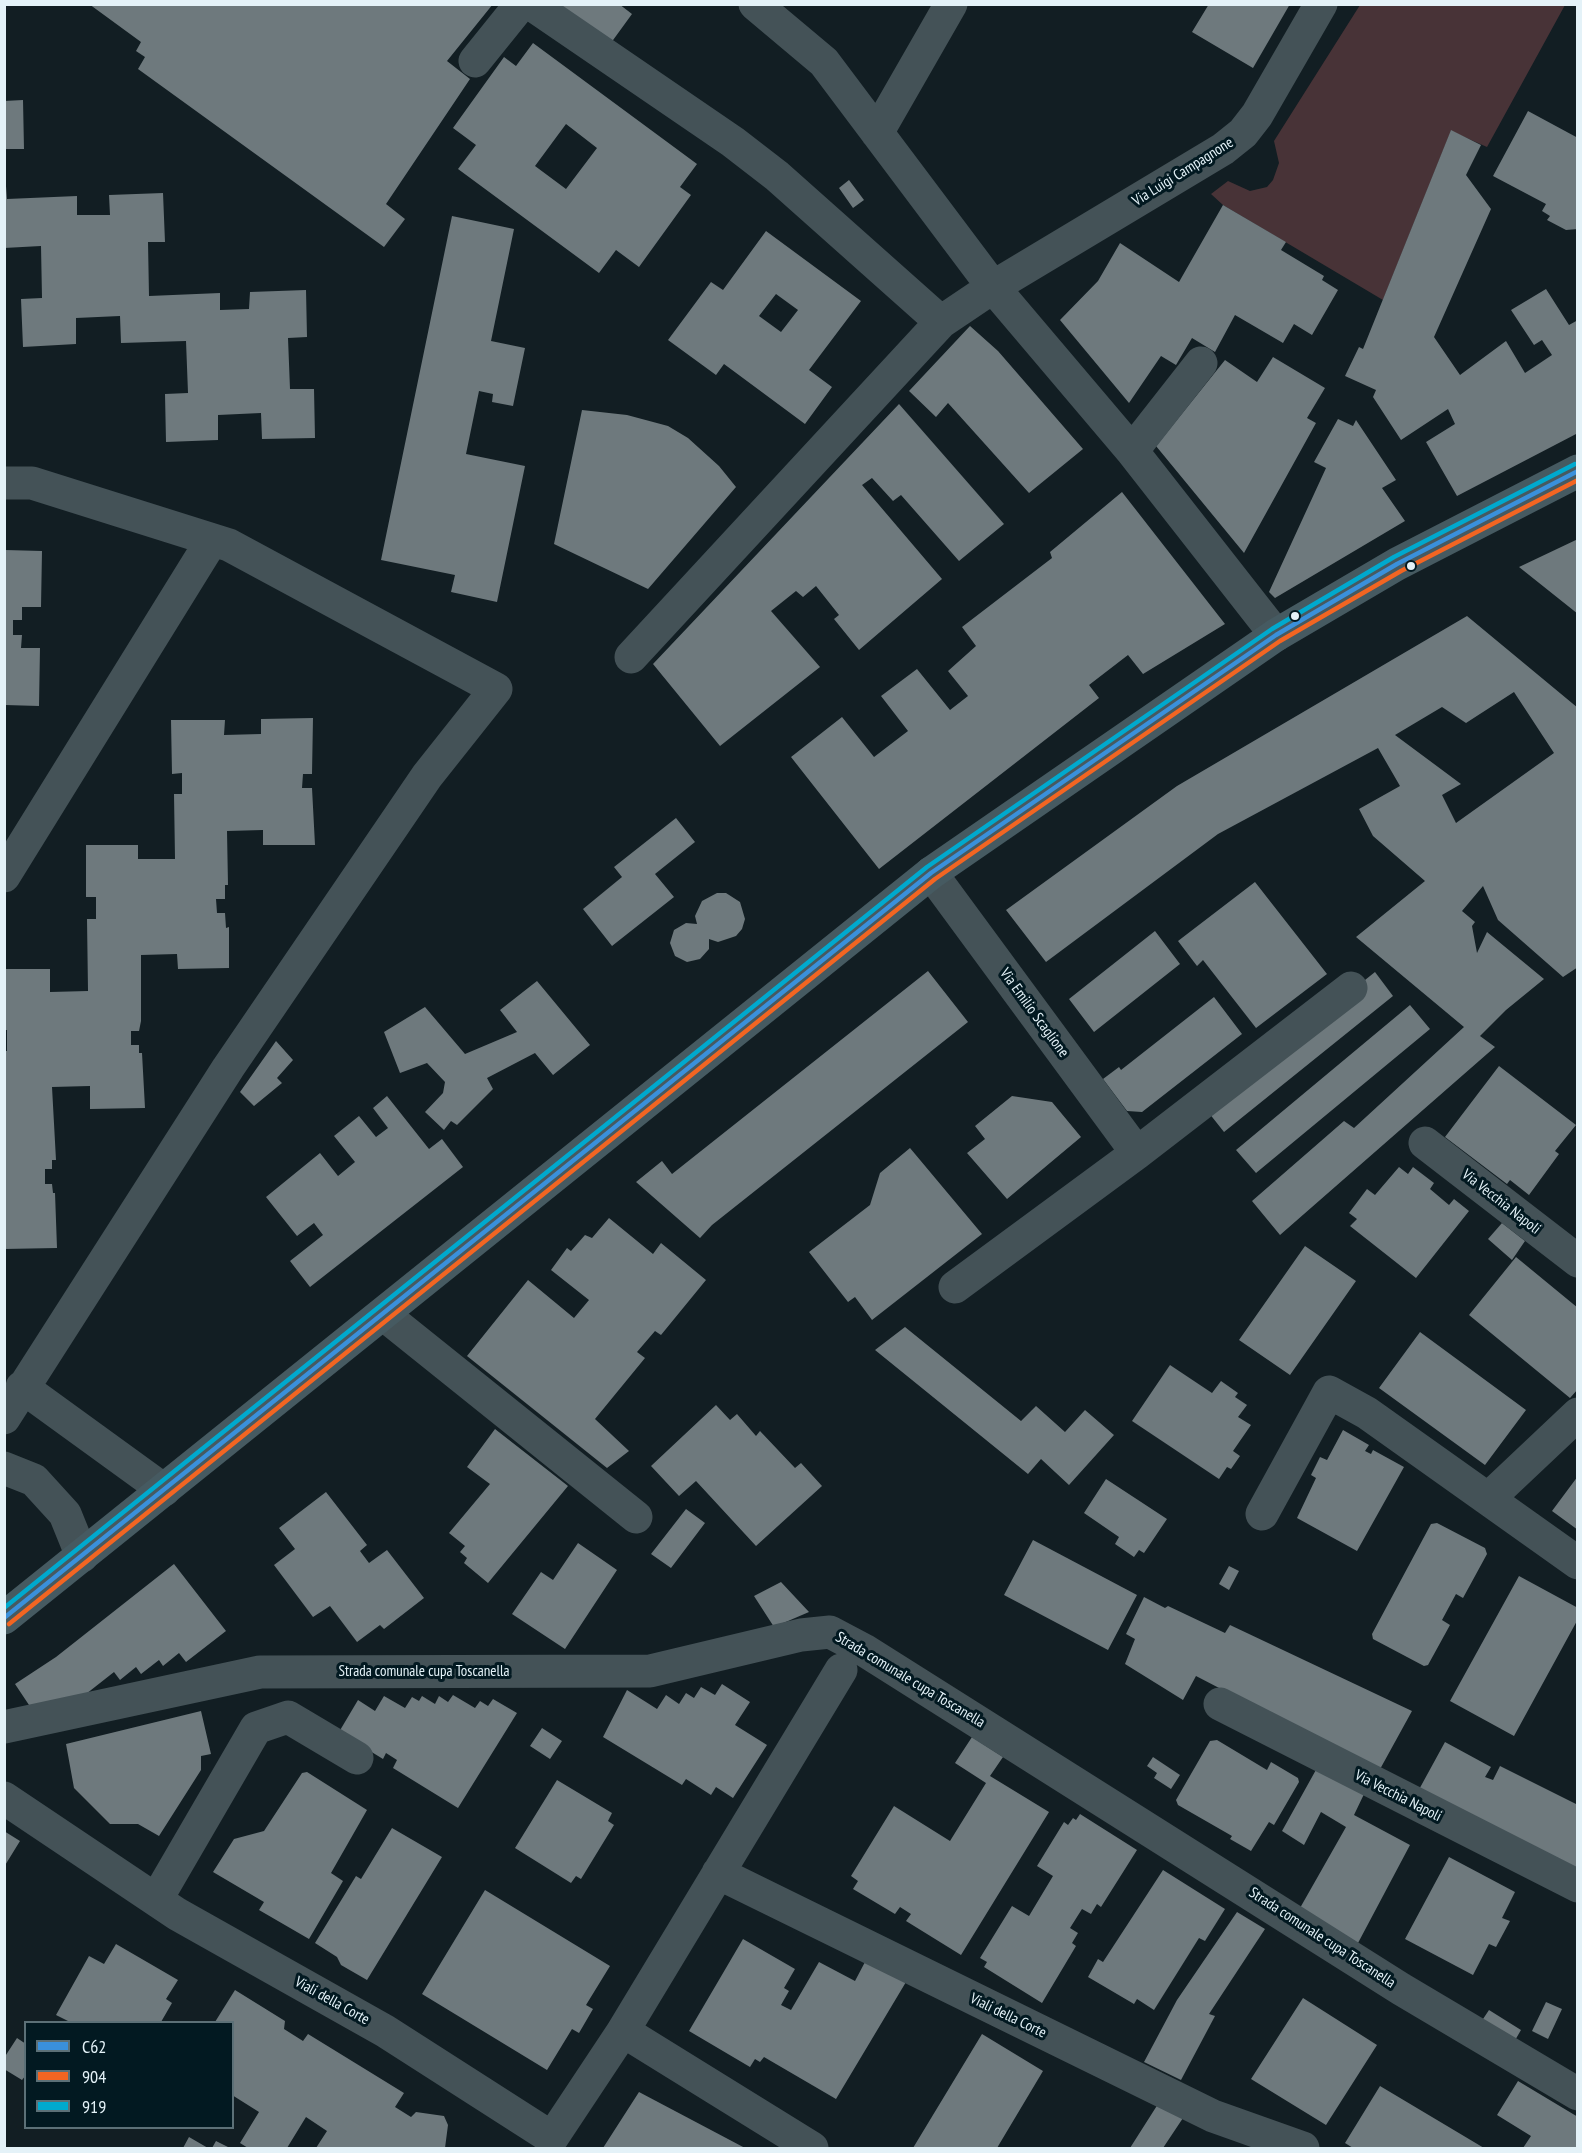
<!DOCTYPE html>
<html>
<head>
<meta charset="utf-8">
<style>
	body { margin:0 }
	#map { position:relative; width:1582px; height:2153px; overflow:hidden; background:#121e23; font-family:"PT Sans Narrow",sans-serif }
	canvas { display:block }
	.frame { position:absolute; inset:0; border:6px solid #e4f2f8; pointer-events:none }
	.legend { position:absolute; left:24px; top:2021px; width:210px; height:108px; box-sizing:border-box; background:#021921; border:2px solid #5c7077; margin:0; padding:8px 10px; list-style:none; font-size:18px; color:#e4f2f8 }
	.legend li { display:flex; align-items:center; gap:12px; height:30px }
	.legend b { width:30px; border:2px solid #5c7077 }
</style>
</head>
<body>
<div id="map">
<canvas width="1582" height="2153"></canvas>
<div class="frame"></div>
<ul class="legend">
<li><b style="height:8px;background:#3a90db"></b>C62</li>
<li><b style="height:8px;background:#f26522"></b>904</li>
<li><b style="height:8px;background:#00a9ce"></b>919</li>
</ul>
</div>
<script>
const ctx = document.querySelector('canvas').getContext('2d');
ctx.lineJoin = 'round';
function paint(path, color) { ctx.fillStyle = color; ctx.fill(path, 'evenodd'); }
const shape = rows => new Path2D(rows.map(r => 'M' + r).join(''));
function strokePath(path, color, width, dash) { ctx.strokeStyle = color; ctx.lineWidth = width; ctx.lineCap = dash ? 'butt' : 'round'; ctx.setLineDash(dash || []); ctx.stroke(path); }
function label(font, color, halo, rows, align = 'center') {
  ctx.font = font + ' "PT Sans Narrow",sans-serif'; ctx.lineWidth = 6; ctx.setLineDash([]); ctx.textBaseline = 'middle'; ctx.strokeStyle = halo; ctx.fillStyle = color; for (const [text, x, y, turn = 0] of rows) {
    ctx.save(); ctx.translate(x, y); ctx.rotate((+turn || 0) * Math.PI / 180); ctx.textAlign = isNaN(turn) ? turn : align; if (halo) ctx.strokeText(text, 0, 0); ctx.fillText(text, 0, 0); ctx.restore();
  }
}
const green = shape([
	[1360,5,1565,5,1487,147,1451,131,1383,300,1223,205,1211,194,1228,181,1250,191,1267,187,1273,180,1279,163,1274,141]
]);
const building = shape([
	[89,4,493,4,447,61,470,79,386,204,405,219,384,247,138,69,145,57,136,51,141,42],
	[550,4,619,4,632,14,608,47],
	[1209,4,1290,4,1253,68,1192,32],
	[533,43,697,164,680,187,691,195,639,267,616,250,599,273,458,169,476,145,453,128,504,57,516,66],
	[566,124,597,148,566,189,535,166],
	[23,100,24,149,4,149,4,101],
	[1528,111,1578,138,1578,229,1566,230,1547,220,1550,216,1542,211,1546,204,1493,176],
	[1451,130,1481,145,1466,175,1491,209,1434,337,1460,375,1506,341,1525,373,1552,355,1542,340,1534,345,1511,310,1546,289,1569,325,1578,320,1578,433,1457,496,1426,442,1455,424,1448,409,1401,440,1373,397,1376,390,1345,376,1359,347,1363,349],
	[4,160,7,199,77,196,77,215,110,215,109,195,163,193,165,242,148,242,149,296,220,293,220,310,249,309,250,292,306,290,307,337,288,338,290,389,314,389,315,438,262,439,261,413,218,415,218,440,166,442,165,394,188,393,186,341,121,343,120,316,76,318,76,344,23,347,21,299,42,298,41,246,4,248],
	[849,180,864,200,853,208,839,188],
	[1223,205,1286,242,1281,250,1324,276,1322,280,1338,290,1312,335,1294,324,1283,343,1235,315,1215,352,1192,338,1176,365,1161,356,1129,403,1060,320,1098,281,1120,243,1179,282],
	[452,216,514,229,491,341,525,348,513,406,492,402,493,394,479,391,466,454,525,466,497,602,451,592,455,575,381,560],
	[766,231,861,301,809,370,832,387,805,424,724,364,716,375,668,340,711,282,723,290],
	[776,294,798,310,781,332,759,316],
	[970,326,998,351,1083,449,1029,493,948,403,936,417,909,391],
	[1273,357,1325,388,1307,418,1316,423,1244,553,1156,446,1225,360,1257,382],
	[899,404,1004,524,959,561,901,495,893,501,872,478,862,485,942,579,859,650,834,619,839,615,816,586,803,597,796,591,771,611,820,667,720,746,653,664],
	[582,410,627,415,668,426,688,438,719,466,736,487,648,589,554,544],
	[1338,419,1353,426,1356,420,1396,480,1382,488,1405,521,1275,598,1269,592,1326,468,1314,462],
	[1122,492,1225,624,1143,674,1128,655,1089,685,1099,698,879,869,791,757,842,717,874,757,908,731,881,696,917,669,950,710,968,696,948,671,976,646,962,627,1052,558,1050,552],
	[1578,539,1578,614,1519,567],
	[5,550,42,551,41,607,22,607,22,620,13,620,13,635,22,635,21,648,40,648,39,706,5,705],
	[1467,616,1578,708,1578,967,1563,977,1498,920,1483,886,1462,911,1475,922,1472,926,1477,953,1487,932,1544,979,1506,1010,1480,1036,1495,1047,1280,1235,1252,1201,1344,1121,1354,1128,1464,1027,1356,937,1425,881,1373,836,1359,809,1400,786,1378,748,1218,834,1046,962,1006,910,1177,786],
	[1514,692,1554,753,1456,823,1442,795,1461,784,1395,735,1442,707,1466,723],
	[313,718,312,774,303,774,302,788,312,788,315,845,263,845,263,830,227,831,228,885,225,885,225,899,216,899,217,913,225,913,226,928,229,927,229,968,178,969,177,954,141,955,141,1021,139,1031,131,1031,131,1045,139,1045,139,1053,142,1053,145,1108,90,1109,90,1086,52,1087,56,1160,52,1160,52,1169,45,1169,45,1184,52,1184,53,1193,55,1193,57,1248,4,1249,4,1051,7,1051,7,1030,4,1030,4,969,50,969,50,992,88,991,87,919,96,919,96,897,86,897,86,845,138,845,138,859,175,859,174,794,182,794,182,773,172,774,171,720,225,720,224,735,261,734,261,719],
	[676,818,695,842,655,874,674,897,612,946,583,909,622,877,614,867],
	[1255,882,1327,974,1256,1028,1203,960,1197,966,1178,941],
	[717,893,726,893,740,902,745,919,742,929,736,936,718,942,709,939,709,949,700,959,687,962,675,956,670,943,674,930,686,923,697,924,695,916,702,901],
	[1155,931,1180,964,1094,1032,1069,999],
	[928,971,968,1022,712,1225,700,1238,636,1182,662,1161,672,1174],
	[1375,972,1393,996,1224,1132,1205,1108],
	[537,981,590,1045,553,1075,535,1053,487,1078,493,1089,457,1125,451,1121,444,1130,425,1112,443,1093,445,1082,427,1063,400,1073,384,1032,425,1007,465,1054,517,1032,500,1010],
	[1214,997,1242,1034,1142,1112,1127,1111,1103,1079,1119,1067,1121,1070],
	[1410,1005,1430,1029,1256,1173,1236,1150],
	[276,1041,293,1060,277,1078,282,1083,254,1106,240,1092],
	[1499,1066,1576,1125,1555,1151,1559,1154,1529,1195,1510,1180,1507,1184,1445,1137],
	[387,1096,429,1149,442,1139,463,1167,310,1287,290,1261,323,1235,314,1223,297,1236,266,1197,320,1153,338,1176,355,1162,334,1136,359,1116,376,1137,388,1128,373,1108],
	[1012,1096,1052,1102,1081,1137,1007,1199,967,1153,985,1139,975,1126],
	[910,1148,982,1234,872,1320,855,1297,848,1302,809,1252,870,1205,880,1173],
	[1399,1167,1408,1174,1413,1167,1434,1183,1430,1189,1449,1205,1454,1199,1469,1211,1416,1278,1350,1226,1357,1219,1349,1213,1367,1189,1375,1195],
	[609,1218,653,1254,661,1243,706,1280,661,1335,655,1331,637,1352,645,1358,595,1419,629,1451,607,1468,467,1356,528,1280,574,1318,589,1300,551,1270,567,1248,571,1251,585,1235,592,1238],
	[1502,1223,1525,1241,1512,1260,1488,1239],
	[1305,1246,1356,1281,1290,1375,1239,1340],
	[1516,1257,1578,1308,1578,1389,1570,1398,1469,1315],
	[905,1327,1021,1421,1036,1406,1065,1432,1085,1410,1114,1435,1069,1485,1041,1459,1028,1474,875,1350],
	[1420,1332,1526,1410,1485,1465,1379,1388],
	[1170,1365,1212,1393,1221,1381,1238,1393,1235,1397,1247,1405,1238,1417,1251,1425,1233,1451,1240,1456,1231,1469,1227,1467,1219,1479,1132,1421],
	[716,1405,730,1420,737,1414,756,1436,760,1431,795,1468,801,1463,822,1486,756,1546,696,1481,679,1496,651,1466],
	[495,1429,568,1486,488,1583,464,1563,467,1558,460,1552,465,1546,449,1533,490,1484,467,1467],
	[1343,1430,1369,1445,1365,1451,1371,1454,1373,1450,1404,1467,1357,1551,1297,1518,1316,1478,1311,1475,1320,1457,1327,1460],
	[1578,1476,1578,1530,1552,1511],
	[1106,1479,1167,1519,1144,1553,1139,1550,1134,1557,1115,1544,1119,1537,1084,1513],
	[326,1492,367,1545,360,1551,369,1563,387,1550,424,1598,384,1629,380,1625,357,1642,330,1606,313,1617,274,1565,295,1549,279,1528],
	[686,1509,705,1523,671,1568,651,1554],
	[1437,1523,1485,1548,1487,1554,1463,1598,1456,1594,1442,1620,1450,1625,1428,1665,1424,1666,1373,1639,1372,1634,1431,1524],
	[1033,1540,1137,1595,1108,1650,1004,1595],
	[578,1543,617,1570,565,1649,512,1614,541,1572,553,1580],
	[174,1564,226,1631,186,1662,179,1653,163,1666,159,1660,141,1674,136,1667,120,1680,114,1672,86,1694,31,1708,15,1684,56,1657],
	[1229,1566,1239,1571,1229,1590,1219,1584],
	[1519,1576,1578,1608,1578,1619,1514,1736,1450,1701],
	[781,1582,809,1612,774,1627,754,1596],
	[1144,1597,1165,1608,1168,1606,1225,1633,1230,1625,1412,1711,1379,1771,1196,1676,1183,1700,1125,1664,1135,1639,1126,1634],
	[722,1684,750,1702,735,1725,767,1745,733,1798,716,1787,711,1795,686,1779,682,1785,603,1737,627,1690,657,1709,666,1695,679,1704,686,1693,694,1698,701,1687,715,1695],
	[453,1695,475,1708,480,1701,488,1706,493,1699,517,1713,458,1808,393,1768,397,1760,386,1753,383,1759,339,1732,358,1700,375,1711,384,1696,405,1708,412,1697,419,1701,422,1696,435,1704,439,1696,448,1702],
	[201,1711,211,1754,201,1756,201,1770,159,1836,138,1824,110,1824,74,1788,66,1744],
	[542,1728,562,1741,550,1759,530,1746],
	[972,1737,1003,1757,990,1776,1049,1812,961,1955,906,1921,911,1914,900,1907,895,1914,853,1889,858,1881,851,1876,894,1806,950,1841,986,1783,955,1763],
	[1217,1740,1267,1770,1271,1762,1298,1778,1299,1782,1274,1825,1269,1822,1251,1851,1230,1839,1232,1836,1178,1805,1176,1800,1210,1741],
	[1445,1742,1491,1767,1485,1777,1493,1780,1500,1766,1578,1805,1578,1873,1416,1795],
	[1153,1757,1180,1775,1171,1789,1154,1778,1157,1773,1147,1766],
	[1317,1768,1365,1792,1354,1815,1410,1845,1358,1943,1300,1908,1346,1827,1321,1812,1304,1845,1282,1831],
	[307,1772,367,1810,331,1873,343,1881,309,1939,259,1910,264,1902,213,1872,234,1839,264,1831,302,1773],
	[557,1780,612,1813,608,1821,614,1825,581,1879,576,1876,571,1883,515,1848],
	[1080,1814,1137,1850,1101,1907,1097,1904,1091,1914,1082,1909,1070,1928,1078,1933,1072,1943,1076,1946,1042,2003,984,1967,987,1962,980,1958,1012,1906,1029,1916,1053,1876,1037,1866,1064,1822,1068,1825,1073,1818,1076,1820],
	[392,1828,442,1857,367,1980,341,1965,337,1957,315,1943,356,1876,361,1879],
	[4,1831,20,1841,4,1867],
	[1449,1857,1515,1892,1502,1918,1510,1921,1496,1947,1489,1944,1473,1975,1405,1939],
	[1163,1870,1225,1909,1205,1941,1199,1938,1154,2010,1137,1999,1134,2004,1088,1977,1098,1959,1103,1962],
	[485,1890,610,1966,586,2005,593,2009,579,2033,572,2029,547,2070,422,1994],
	[1237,1912,1265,1929,1209,2014,1215,2016,1181,2080,1144,2062,1177,2000],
	[743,1939,795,1969,784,1988,789,1991,781,2005,791,2010,819,1962,855,1981,865,1962,906,1982,836,2099,764,2057,760,2062,755,2059,750,2067,689,2031],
	[116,1944,178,1980,166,1999,172,2003,161,2022,70,2022,56,2015,89,1956,104,1964],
	[235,1990,285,2021,284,2029,303,2041,308,2034,404,2093,395,2107,411,2117,416,2112,444,2116,448,2125,445,2148,316,2148,327,2131,306,2117,287,2148,248,2148,240,2143,259,2112,232,2095,232,2022,215,2022],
	[1303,1998,1377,2045,1326,2125,1251,2079],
	[1546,2002,1562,2009,1548,2039,1532,2031],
	[1489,2010,1521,2030,1514,2042,1481,2022],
	[982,2034,1043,2071,997,2148,913,2148],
	[17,2038,26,2044,26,2075,22,2080,4,2069,4,2058],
	[1518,2081,1578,2117,1578,2148,1523,2148,1531,2136,1497,2115],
	[1380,2086,1484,2148,1353,2148,1345,2143],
	[639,2092,745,2148,603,2148],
	[1158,2104,1185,2115,1163,2148,1130,2148],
	[189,2137,208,2148,183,2148],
	[216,2141,230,2148,212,2148]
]);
const minor = shape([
	[531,4,733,142,777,176,941,322],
	[755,4,824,62,993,287,1132,451,1276,635],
	[475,61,521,4],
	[877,133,951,4],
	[1132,451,1201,363],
	[4,483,32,483,229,545,496,689,427,776,228,1068,4,1418],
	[631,657,941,322,993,287,1223,149,1243,133,1257,115,1321,4],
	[931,873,1137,1153],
	[4,876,212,540],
	[1425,1143,1578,1261],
	[955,1287,1137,1153,1351,988],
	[383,1314,636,1517],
	[22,1387,164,1490],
	[4,1468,34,1480,65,1514,82,1556],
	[1488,1499,1578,1414],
	[1262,1514,1329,1392,1367,1413,1578,1563],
	[1220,1704,1578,1886],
	[4,1727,260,1672,650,1671,801,1635,830,1632,864,1650,1401,1989,1578,2094],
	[4,1798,177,1914,385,2031,552,2138,623,2031,812,2148],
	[718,1873,1213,2116,1303,2148],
	[156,1900,256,1728,288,1717,357,1758],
	[623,2031,841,1670]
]);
const major = shape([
	[4,1618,931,873,1276,635,1397,564,1578,471]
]);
const bus1 = shape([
	[4,1618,931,873,1276,635,1397,564,1578,471]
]);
const bus2 = shape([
	[9,1624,935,879,1280,641,1401,571,1578,480]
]);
const bus3 = shape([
	[4,1608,927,867,1272,629,1394,557,1575,464]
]);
const markers = [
	[1411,566,5,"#e4f2f8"],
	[1295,616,5,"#e4f2f8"]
];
const streetNames = [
	["Via Luigi Campagnone",1183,172,-32],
	["Via Emilio Scaglione",1034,1013,54],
	["Via Vecchia Napoli",1501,1202,38],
	["Strada comunale cupa Toscanella",424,1672],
	["Strada comunale cupa Toscanella",910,1680,31],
	["Via Vecchia Napoli",1398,1796,27],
	["Strada comunale cupa Toscanella",1322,1938,33],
	["Viali della Corte",332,2001,29],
	["Viali della Corte",1008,2016,26]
];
paint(green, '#483337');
paint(building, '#6e797d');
strokePath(minor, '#445257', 33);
strokePath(major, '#465a61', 33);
strokePath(bus1, '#3a90db', 4.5);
strokePath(bus2, '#f26522', 4.5);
strokePath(bus3, '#00a9ce', 4.5);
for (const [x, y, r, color] of markers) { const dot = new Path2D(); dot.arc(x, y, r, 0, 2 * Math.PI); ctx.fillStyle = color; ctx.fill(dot); strokePath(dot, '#021921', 2); }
label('15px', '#e4f2f8', '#021921', streetNames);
</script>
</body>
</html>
